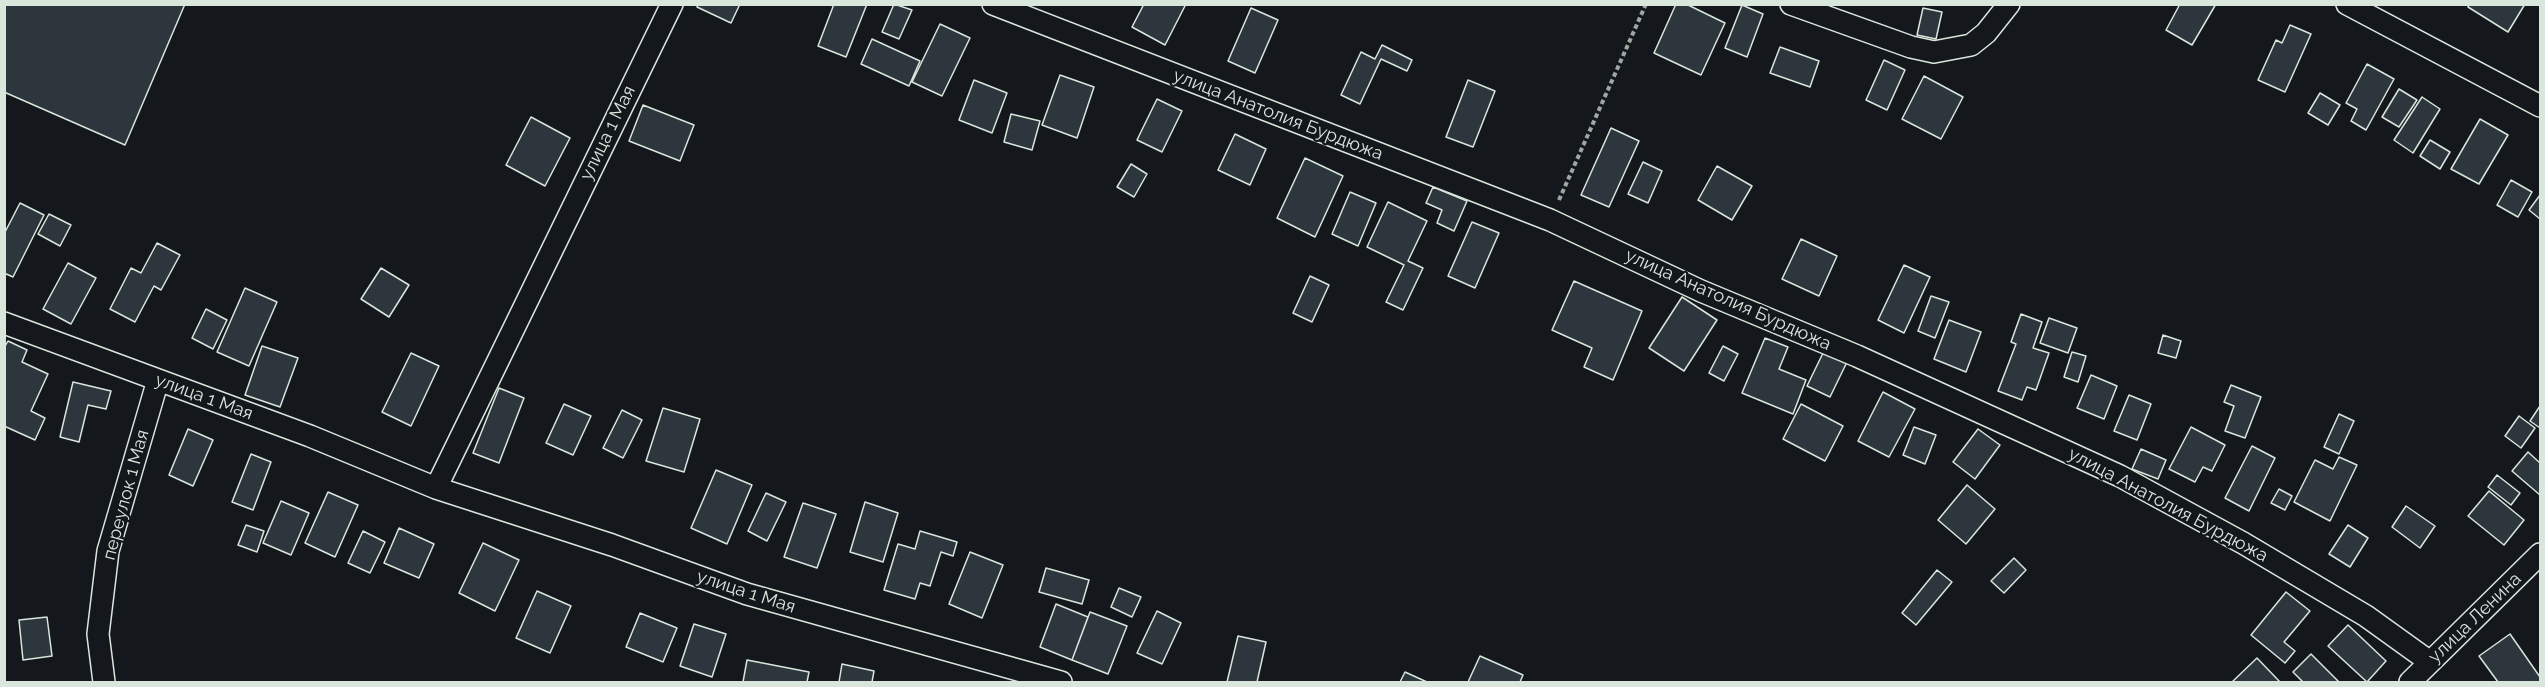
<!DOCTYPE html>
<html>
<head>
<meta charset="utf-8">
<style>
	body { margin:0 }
	#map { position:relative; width:2545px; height:687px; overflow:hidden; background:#14181c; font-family:Raleway,sans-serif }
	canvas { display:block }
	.frame { position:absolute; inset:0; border:6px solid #d8e6dc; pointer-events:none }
</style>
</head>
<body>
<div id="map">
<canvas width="2545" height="687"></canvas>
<div class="frame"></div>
</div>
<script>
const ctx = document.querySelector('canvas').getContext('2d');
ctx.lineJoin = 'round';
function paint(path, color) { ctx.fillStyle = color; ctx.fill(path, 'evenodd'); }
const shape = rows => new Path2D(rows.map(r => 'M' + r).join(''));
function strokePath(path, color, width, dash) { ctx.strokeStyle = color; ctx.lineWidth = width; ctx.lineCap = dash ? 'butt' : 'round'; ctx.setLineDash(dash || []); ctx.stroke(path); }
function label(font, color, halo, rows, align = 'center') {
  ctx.font = font + ' Raleway,sans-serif'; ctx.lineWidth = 4.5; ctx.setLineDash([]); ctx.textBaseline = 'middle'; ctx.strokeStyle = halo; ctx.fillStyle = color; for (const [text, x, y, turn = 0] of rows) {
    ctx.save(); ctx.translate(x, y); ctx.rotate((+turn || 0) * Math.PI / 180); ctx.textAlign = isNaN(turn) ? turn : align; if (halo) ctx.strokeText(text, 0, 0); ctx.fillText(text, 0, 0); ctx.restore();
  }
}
const building = shape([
	[4,4,185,4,125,145,4,92,4,4],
	[698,4,740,4,731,23,697,7,698,4],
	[834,4,867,4,846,57,818,46,834,4],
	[894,4,912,10,899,39,882,32,894,4],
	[1144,4,1186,4,1165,45,1132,27,1144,4],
	[1676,4,1686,4,1725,23,1701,75,1654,53,1676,4],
	[2180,4,2216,4,2192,45,2166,30,2180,4],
	[2469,4,2525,4,2508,32,2468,7,2469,4],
	[1742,5,1763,14,1747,57,1725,48,1742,5],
	[1251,8,1278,20,1255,73,1228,61,1251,8],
	[1923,8,1942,12,1936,39,1917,35,1923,8],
	[940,24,970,38,942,96,912,82,940,24],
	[2290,25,2311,34,2285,92,2258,80,2276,40,2282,43,2290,25],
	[872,39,920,61,909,86,861,64,872,39],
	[1382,45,1412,60,1407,71,1381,59,1360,104,1341,95,1361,52,1375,59,1382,45],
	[1780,47,1819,61,1810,87,1770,73,1780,47],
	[1884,60,1905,70,1887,110,1866,100,1884,60],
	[2367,64,2394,79,2366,130,2351,121,2357,109,2346,103,2367,64],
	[1060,75,1094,87,1077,138,1042,125,1060,75],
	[1924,76,1963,97,1941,139,1902,119,1924,76],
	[974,80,1007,93,992,133,959,120,974,80],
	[1468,80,1495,91,1473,147,1446,137,1468,80],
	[2399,89,2417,100,2399,127,2382,117,2399,89],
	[2320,93,2340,105,2328,125,2308,113,2320,93],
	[2422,97,2440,109,2413,153,2394,140,2422,97],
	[1157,99,1182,111,1162,152,1137,140,1157,99],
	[643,105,694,125,680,161,629,141,643,105],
	[1011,114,1040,121,1032,150,1004,142,1011,114],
	[531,117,570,138,545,186,506,165,531,117],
	[2480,119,2508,135,2479,184,2451,169,2480,119],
	[1611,128,1639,141,1609,207,1581,195,1611,128],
	[1235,134,1266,149,1250,185,1218,170,1235,134],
	[2430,140,2450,152,2440,169,2420,156,2430,140],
	[1305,158,1343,176,1315,237,1277,218,1305,158],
	[1643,162,1662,171,1648,203,1628,194,1643,162],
	[1131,164,1147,174,1134,197,1117,187,1131,164],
	[1717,166,1752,186,1732,220,1698,200,1717,166],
	[2511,180,2532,192,2518,217,2497,205,2511,180],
	[1433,187,1467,201,1454,231,1437,223,1442,210,1426,203,1433,187],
	[1350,192,1376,203,1358,246,1332,234,1350,192],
	[2540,195,2540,219,2529,210,2540,195],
	[1388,202,1427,221,1408,261,1423,268,1403,310,1386,302,1404,265,1367,247,1388,202],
	[20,203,44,215,13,277,4,273,4,234,20,203],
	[49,214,71,225,60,246,38,234,49,214],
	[1472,222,1499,233,1475,288,1448,276,1472,222],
	[1801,239,1837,256,1819,296,1782,279,1801,239],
	[157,243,180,255,161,290,154,286,135,322,110,309,131,268,141,273,157,243],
	[68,263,96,278,71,324,43,309,68,263],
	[1904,265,1930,277,1904,333,1878,320,1904,265],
	[381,268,409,285,389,317,361,299,381,268],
	[1310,276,1329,285,1312,322,1293,313,1310,276],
	[1574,281,1642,311,1613,380,1584,367,1592,348,1552,330,1574,281],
	[245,288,277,302,249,366,217,352,245,288],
	[1931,296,1949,302,1935,338,1918,331,1931,296],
	[1682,297,1717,320,1684,371,1649,348,1682,297],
	[206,309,227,320,213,349,192,338,206,309],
	[2021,314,2042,322,2033,348,2049,353,2036,390,2027,387,2022,400,1998,391,2016,344,2011,342,2021,314],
	[2049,318,2077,328,2068,353,2040,343,2049,318],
	[1949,320,1981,332,1966,372,1934,359,1949,320],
	[2163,335,2181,341,2176,358,2158,353,2163,335],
	[1765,338,1788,347,1779,369,1806,380,1793,414,1742,393,1765,338],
	[8,341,27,350,22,362,48,374,31,411,45,418,35,440,4,426,4,348,8,341],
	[262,346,298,358,280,407,245,395,262,346],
	[1723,346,1738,354,1724,381,1709,373,1723,346],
	[1824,351,1847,362,1830,397,1807,386,1824,351],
	[2072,352,2086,356,2078,382,2064,377,2072,352],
	[411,353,439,366,411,426,382,412,411,353],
	[2091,375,2117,386,2104,419,2077,408,2091,375],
	[73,382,111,391,106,409,88,405,79,442,60,437,73,382],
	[2231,385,2261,397,2245,438,2225,431,2234,406,2224,402,2231,385],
	[499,388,524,398,499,463,473,453,499,388],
	[1883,392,1915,409,1889,457,1858,441,1883,392],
	[2129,395,2151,404,2137,440,2114,431,2129,395],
	[564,404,591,416,573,455,546,443,564,404],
	[1801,404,1843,426,1825,461,1783,439,1801,404],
	[2540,406,2540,428,2530,421,2540,406],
	[663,408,700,419,684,472,646,461,663,408],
	[622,410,642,420,623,458,603,448,622,410],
	[2339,414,2354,421,2339,454,2324,447,2339,414],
	[2519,416,2535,428,2521,448,2505,436,2519,416],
	[1914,427,1936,435,1925,464,1903,455,1914,427],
	[2191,427,2225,445,2212,471,2203,467,2195,482,2169,469,2191,427],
	[188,429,213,440,193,486,169,475,188,429],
	[1978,429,2000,445,1975,479,1953,462,1978,429],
	[2252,446,2275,458,2249,511,2225,498,2252,446],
	[2141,449,2166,460,2158,479,2132,469,2141,449],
	[2528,452,2540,463,2540,495,2512,471,2528,452],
	[251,454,271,462,253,510,232,502,251,454],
	[2339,457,2357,465,2330,521,2294,502,2315,460,2333,469,2339,457],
	[716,470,752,485,727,544,691,528,716,470],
	[2497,475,2520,493,2511,505,2488,487,2497,475],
	[1967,485,1995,509,1966,544,1938,520,1967,485],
	[2279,489,2292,496,2285,510,2271,503,2279,489],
	[2489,491,2524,520,2504,545,2468,516,2489,491],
	[328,492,358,505,335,557,305,543,328,492],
	[766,493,786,502,767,541,748,531,766,493],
	[281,501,309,513,291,555,263,543,281,501],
	[865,502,898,513,883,562,850,552,865,502],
	[803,503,836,514,817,568,784,557,803,503],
	[2406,506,2435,526,2420,548,2392,527,2406,506],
	[246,525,264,531,257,552,238,545,246,525],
	[2348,525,2368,538,2350,567,2329,554,2348,525],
	[399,528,434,544,419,578,384,563,399,528],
	[363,531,385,542,370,573,348,563,363,531],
	[920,531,957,542,953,556,941,552,930,586,920,583,915,599,884,590,898,544,915,549,920,531],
	[483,543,519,560,495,611,459,593,483,543],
	[970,552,1003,565,982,618,949,604,970,552],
	[2014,558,2026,570,2004,593,1991,581,2014,558],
	[1046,568,1089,580,1082,604,1039,592,1046,568],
	[1937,570,1952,582,1916,625,1902,613,1937,570],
	[1119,588,1141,597,1132,617,1111,607,1119,588],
	[537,591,571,606,550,653,516,638,537,591],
	[2286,592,2310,611,2284,642,2295,651,2285,663,2251,635,2286,592],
	[1056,604,1088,617,1072,660,1040,647,1056,604],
	[1157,611,1181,623,1162,664,1137,653,1157,611],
	[1090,612,1127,626,1108,674,1072,660,1090,612],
	[640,613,677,628,663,662,626,647,640,613],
	[47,617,52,656,23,660,19,620,47,617],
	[694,624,726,634,712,677,680,666,694,624],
	[2348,625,2386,661,2367,682,2328,646,2348,625],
	[2510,634,2540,677,2540,682,2498,682,2479,656,2510,634],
	[1238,636,1266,642,1257,682,1227,682,1238,636],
	[2311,654,2339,682,2303,682,2293,672,2311,654],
	[1480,656,1523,675,1520,682,1468,682,1480,656],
	[2257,658,2280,682,2232,682,2257,658],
	[747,660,809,672,807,682,743,682,747,660],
	[842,664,874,671,872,682,839,682,842,664],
	[1405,672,1427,682,1400,682,1405,672]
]);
const path = shape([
	[1559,200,1646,4]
]);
const street = shape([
	[993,4,1550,220,1701,291,1857,356,2120,476,2243,543,2366,616,2430,662],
	[1791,4,1911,47,1934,52,1971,45,1986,33,2009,4],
	[2347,4,2540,106],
	[4,323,310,436,436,488,612,545,747,594,1061,682],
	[436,488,672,4],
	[104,682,98,634,108,551,158,380],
	[2410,682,2540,554]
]);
const streetNames = [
	["улица Анатолия Бурдюжа",1278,115,21],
	["улица 1 Мая",608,133,-64],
	["улица Анатолия Бурдюжа",1728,300,24],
	["улица 1 Мая",204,397,20],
	["переулок 1 Мая",126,495,-75],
	["улица Анатолия Бурдюжа",2168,505,28],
	["улица 1 Мая",746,592,18],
	["улица Ленина",2475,618,-44]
];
paint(building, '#2c363c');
strokePath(building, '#d8e6dc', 1.5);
strokePath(street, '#d8e6dc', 24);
strokePath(path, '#9da8a2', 4, [4.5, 3]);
strokePath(street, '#14181c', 21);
label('18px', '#d8e6dc', '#14181c', streetNames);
</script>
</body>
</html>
